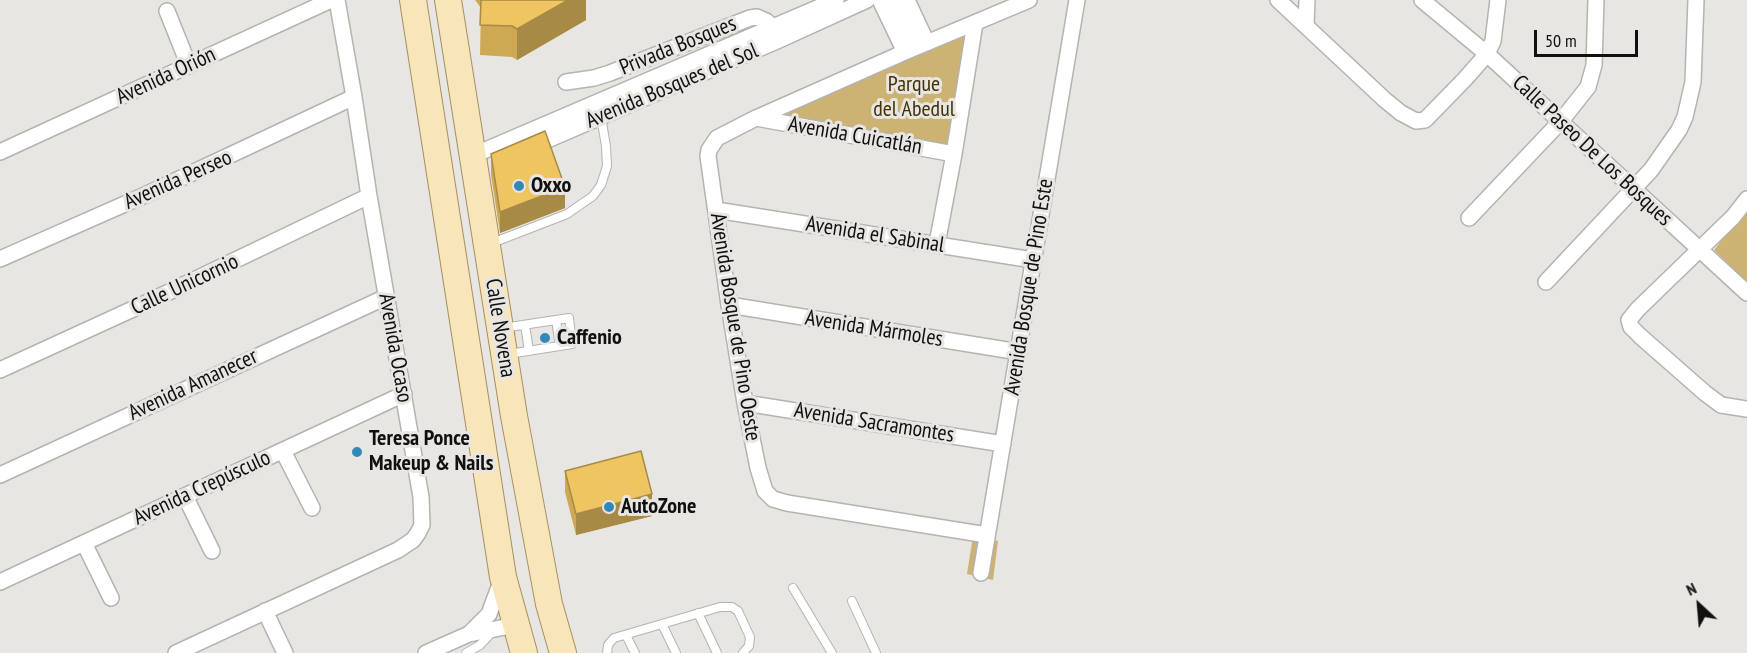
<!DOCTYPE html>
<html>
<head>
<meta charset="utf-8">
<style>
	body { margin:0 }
	#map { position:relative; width:1747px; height:653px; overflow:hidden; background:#e8e6e2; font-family:"PT Sans Narrow",sans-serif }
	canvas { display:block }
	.north { position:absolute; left:1669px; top:575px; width:60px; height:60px; -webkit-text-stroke:4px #e8e6e2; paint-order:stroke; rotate:334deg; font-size:16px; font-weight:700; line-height:24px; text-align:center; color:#11100f }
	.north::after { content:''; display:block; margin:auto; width:21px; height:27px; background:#11100f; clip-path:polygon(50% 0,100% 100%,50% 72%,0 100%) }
	.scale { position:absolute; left:1534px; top:30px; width:104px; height:27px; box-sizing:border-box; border:3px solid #11100f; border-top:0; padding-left:8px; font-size:18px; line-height:21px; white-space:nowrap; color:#11100f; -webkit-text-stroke:4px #e8e6e2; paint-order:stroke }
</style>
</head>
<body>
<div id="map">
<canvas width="1747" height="653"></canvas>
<div class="north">N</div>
<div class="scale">50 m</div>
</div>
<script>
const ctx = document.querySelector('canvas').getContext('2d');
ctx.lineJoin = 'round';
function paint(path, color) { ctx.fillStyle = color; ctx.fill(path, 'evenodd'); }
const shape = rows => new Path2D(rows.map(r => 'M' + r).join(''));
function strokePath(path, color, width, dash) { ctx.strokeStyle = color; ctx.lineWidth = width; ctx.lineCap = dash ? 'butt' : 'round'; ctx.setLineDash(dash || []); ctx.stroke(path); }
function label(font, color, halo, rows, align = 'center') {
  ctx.font = font + ' "PT Sans Narrow",sans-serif'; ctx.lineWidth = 6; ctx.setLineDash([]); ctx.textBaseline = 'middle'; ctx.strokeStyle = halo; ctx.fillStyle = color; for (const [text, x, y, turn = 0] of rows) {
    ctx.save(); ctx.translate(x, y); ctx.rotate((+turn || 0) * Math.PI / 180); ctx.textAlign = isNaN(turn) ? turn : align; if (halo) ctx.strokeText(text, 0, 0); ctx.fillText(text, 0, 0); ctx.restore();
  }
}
const green = shape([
	[969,26,950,148,767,117],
	[1747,207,1747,283,1714,250],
	[973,536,998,541,993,580,967,574]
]);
const service = shape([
	[492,243,567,214,593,196,601,185,607,166,606,146,601,117],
	[556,320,560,346],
	[525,325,529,351],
	[503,328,569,318,572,344,509,354],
	[793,588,832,653],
	[852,601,876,653],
	[698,613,717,653],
	[662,624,676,653],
	[626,635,635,653],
	[466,653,480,645,492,632],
	[607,653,608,645,614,638,720,607,732,607,738,611,750,637,749,646,743,653]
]);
const minor = shape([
	[880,0,905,52],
	[895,0,916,47],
	[907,0,927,43],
	[1278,0,1385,100,1401,113,1416,121,1425,120,1465,79,1487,54,1493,41,1498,0],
	[1422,0,1487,54,1747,293],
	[167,11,189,66],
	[1306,25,1307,0],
	[566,82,594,78,610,73,750,18,757,17,766,21,773,27,777,35],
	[756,118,954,154],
	[531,147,779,40,867,0],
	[0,152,331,0],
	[474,155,836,0],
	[1747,199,1733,217,1638,309,1629,320,1631,327,1640,336,1705,393,1721,405,1747,409],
	[716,210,1033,260],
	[1469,218,1561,121,1588,87,1594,65,1596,0],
	[937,244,954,154,975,23],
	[0,259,143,196,354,97],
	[1546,282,1651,170,1679,130,1685,117,1693,82,1696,0],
	[729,305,1019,352],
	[0,370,146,303,369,196],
	[745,403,1003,444],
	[283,451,312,508],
	[0,475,386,297],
	[185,496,212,551],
	[987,535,787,503,773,499,765,491,758,468,745,403,729,305,708,156,709,150,717,138,756,118,905,52,1029,0],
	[84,543,111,598],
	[981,573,1077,0],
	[0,582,404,394],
	[265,611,285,653],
	[469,634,489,614,502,579],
	[176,653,398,550,413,540,418,533,422,525,421,497,369,196,354,97,337,0],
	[426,653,469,634,516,625]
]);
const primary = shape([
	[413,0,503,577,524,653],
	[448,0,514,416,549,604,563,653]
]);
const wall = shape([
	[475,0,586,0,586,20,517,60,512,57,480,55,481,8],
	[491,154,565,208,500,233,491,175],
	[565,471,652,516,576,535,565,492]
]);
const shadedWall = shape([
	[568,0,586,0,586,20,517,60,517,29],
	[565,187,565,208,500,233,500,212],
	[652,494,652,516,576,535,576,514]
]);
const building = shape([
	[481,0,568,0,517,29,512,26,480,25,481,0],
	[545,131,565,187,500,212,491,154,545,131],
	[641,451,652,494,576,514,565,471,641,451]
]);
const markers = [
	[519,186,6,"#3288b7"],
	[545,338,6,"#3288b7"],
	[357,452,6,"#3288b7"],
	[609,507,6,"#3288b7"]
];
const streetNames = [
	["Privada Bosques",678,46,-22],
	["Avenida Orión",166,76,-25],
	["Avenida Bosques del Sol",672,86,-23],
	["Avenida Cuicatlán",855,136,10],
	["Calle Paseo De Los Bosques",1592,151,43],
	["Avenida Perseo",178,180,-24],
	["Avenida el Sabinal",875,235,9],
	["Calle Unicornio",185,285,-25],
	["Avenida Bosque de Pino Este",1029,287,-81],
	["Avenida Bosque de Pino Oeste",735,327,81],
	["Calle Novena",500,328,81],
	["Avenida Mármoles",874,329,9],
	["Avenida Ocaso",395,348,80],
	["Avenida Amanecer",193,385,-25],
	["Avenida Sacramontes",874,423,9],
	["Avenida Crepúsculo",202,488,-25]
];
const parkNames = [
	["Parque",914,85],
	["del Abedul",914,110]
];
const poiNames = [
	["Oxxo",531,186],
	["Caffenio",557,338],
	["Teresa Ponce",369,439],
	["Makeup & Nails",369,464],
	["AutoZone",621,507]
];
paint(green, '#ccb273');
strokePath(service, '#b5b3af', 10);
strokePath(minor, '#b5b3af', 18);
strokePath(primary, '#a48f60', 28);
strokePath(service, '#fff', 8);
strokePath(minor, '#fff', 15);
strokePath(primary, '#f8e5ba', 26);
paint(wall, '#cea954');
paint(shadedWall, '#a78a45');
paint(building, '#efc562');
strokePath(building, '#a78a45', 1.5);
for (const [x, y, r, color] of markers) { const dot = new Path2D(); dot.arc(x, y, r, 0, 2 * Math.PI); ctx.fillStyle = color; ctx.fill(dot); strokePath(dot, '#e8e6e2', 2); }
label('22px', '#11100f', '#e8e6e2', streetNames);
label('22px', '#433205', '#e8e6e2', parkNames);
label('bold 22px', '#11100f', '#e8e6e2', poiNames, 'left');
</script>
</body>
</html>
